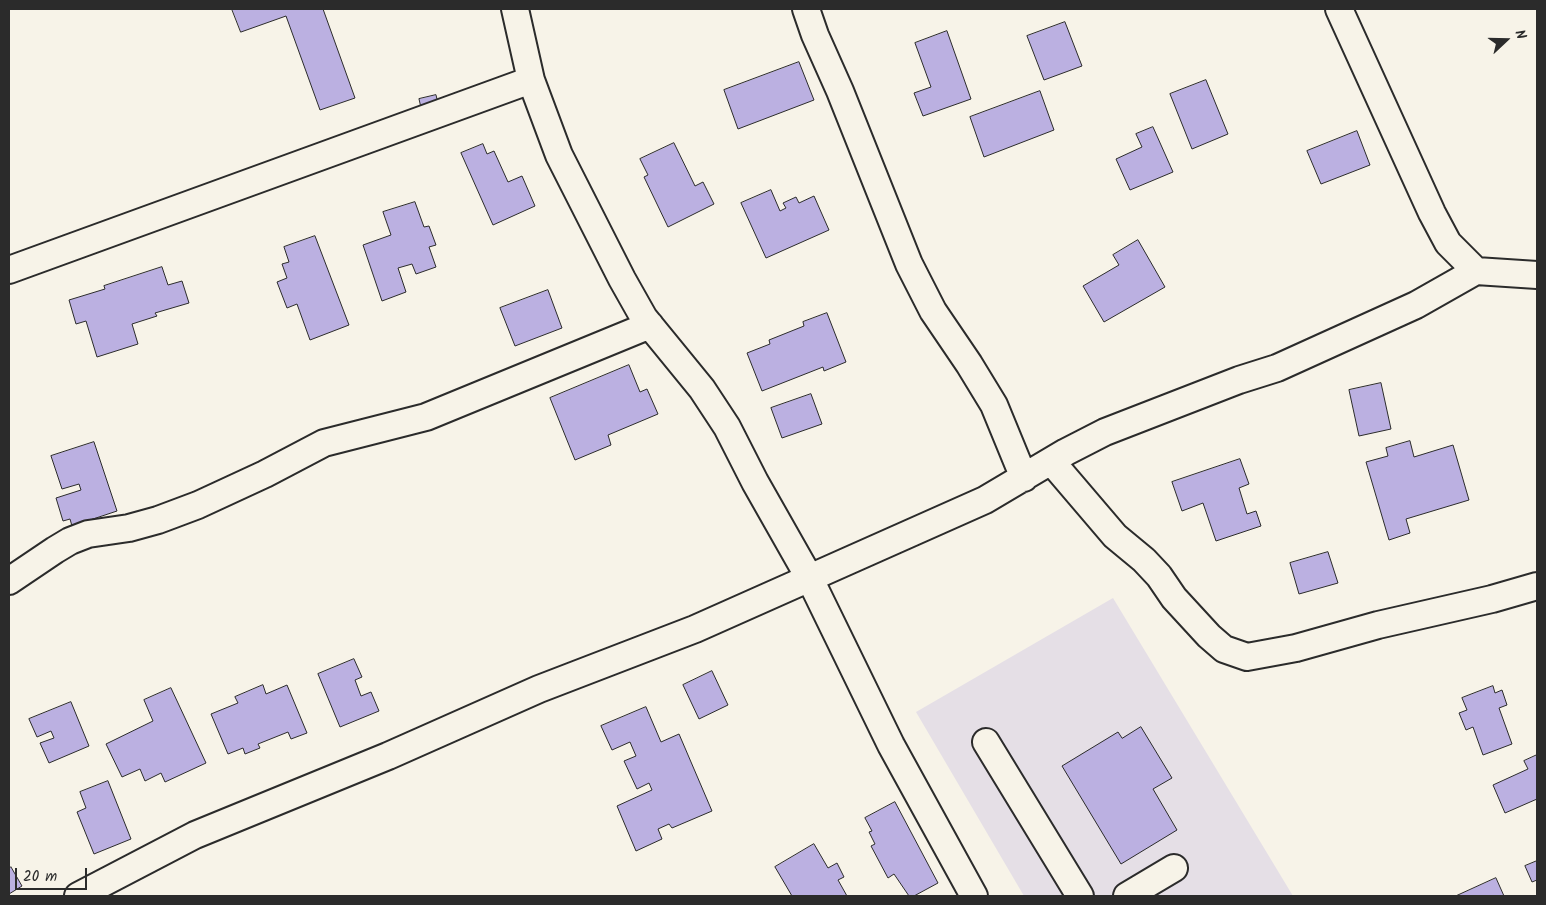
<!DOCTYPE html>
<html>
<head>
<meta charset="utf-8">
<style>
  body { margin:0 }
  #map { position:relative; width:1546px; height:905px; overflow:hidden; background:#f7f3e8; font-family:Kalam,sans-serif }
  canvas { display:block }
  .frame { position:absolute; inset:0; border:10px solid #2b2b2b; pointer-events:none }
  .north { position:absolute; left:1481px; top:15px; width:50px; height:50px; -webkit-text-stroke:4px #f7f3e8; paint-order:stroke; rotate:69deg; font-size:14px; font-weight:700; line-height:20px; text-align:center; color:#2b2b2b }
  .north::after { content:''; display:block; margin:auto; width:18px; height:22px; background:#2b2b2b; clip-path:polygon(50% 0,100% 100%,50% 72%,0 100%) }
  .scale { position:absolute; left:15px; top:868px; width:72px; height:22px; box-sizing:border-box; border:2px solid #2b2b2b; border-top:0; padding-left:6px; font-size:15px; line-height:18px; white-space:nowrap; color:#2b2b2b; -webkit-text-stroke:4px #f7f3e8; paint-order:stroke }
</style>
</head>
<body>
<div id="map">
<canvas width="1546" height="905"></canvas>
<div class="frame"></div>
<div class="north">N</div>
<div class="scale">20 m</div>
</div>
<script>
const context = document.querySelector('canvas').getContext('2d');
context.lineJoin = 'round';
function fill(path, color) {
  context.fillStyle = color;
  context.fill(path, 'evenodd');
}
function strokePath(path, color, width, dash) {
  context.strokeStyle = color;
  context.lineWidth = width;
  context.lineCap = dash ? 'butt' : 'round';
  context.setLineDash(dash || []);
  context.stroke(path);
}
const built = new Path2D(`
  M1113 598 1293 896H1024L916 712Z`);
const building = new Path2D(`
  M232 9H323L355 98 320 110 286 16 241 32Z
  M1065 22 1082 66 1044 80 1027 36Z
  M947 31 971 99 923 116 914 93 931 87 915 43Z
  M799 62 814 100 738 129 724 90Z
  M1206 80 1228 134 1192 149 1170 94Z
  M1040 91 1054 130 984 157 970 117Z
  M436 95 439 107 422 112 419 99Z
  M1153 127 1173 172 1130 190 1116 159 1142 147 1136 134Z
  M1357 131 1370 165 1321 184 1307 151Z
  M674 143 695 186 703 182 714 204 668 227 644 177 648 175 640 159Z
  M483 144 487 154 494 151 508 182 522 176 535 206 493 225 461 153Z
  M771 190 780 211 786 208 783 203 796 197 799 203 814 196 829 230 766 258 741 203Z
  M415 202 424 227 429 226 436 245 429 247 436 267 416 274 412 264 398 268 406 292 382 301 363 245 391 235 383 212Z
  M315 236 349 325 310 340 297 304 287 308 277 282 287 278 282 264 289 262 284 247Z
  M1138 240 1165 287 1104 322 1083 286 1119 265 1113 255Z
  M162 267 168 285 182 281 189 303 155 313 157 316 132 324 138 344 97 357 86 321 76 324 69 300 105 289 104 286Z
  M548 290 562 328 515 346 500 308Z
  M827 313 846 362 824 371 823 367 762 391 747 353 770 344 769 340 804 326 803 322Z
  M629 365 640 392 647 389 658 414 608 435 611 445 575 460 550 398Z
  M1381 383 1391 429 1359 436 1349 390Z
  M811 394 822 424 782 438 771 408Z
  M1410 441 1414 457 1453 445 1469 500 1406 519 1410 533 1389 540 1366 462 1388 456 1386 448Z
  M94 442 117 511 72 526 70 519 63 521 56 498 81 490 79 484 62 489 51 456Z
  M1240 459 1249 484 1239 488 1247 514 1256 511 1261 526 1216 541 1203 503 1182 511 1172 482Z
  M1328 552 1338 583 1299 594 1290 563Z
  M354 659 362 677 355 680 361 696 371 692 379 711 340 727 318 674Z
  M712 671 728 705 699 719 683 685Z
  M263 685 266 694 287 685 307 733 291 739 288 732 258 744 260 748 245 754 243 748 228 754 211 714 238 703 235 697Z
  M1493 686 1495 693 1502 690 1507 705 1499 708 1512 744 1483 755 1473 727 1466 730 1459 713 1467 710 1462 698Z
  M171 688 206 763 165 782 161 773 145 781 140 769 122 777 106 744 153 721 144 700Z
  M71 702 89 746 49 763 40 743 54 738 51 731 37 737 29 719Z
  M646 707 661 742 679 734 712 811 672 828 669 824 658 829 662 839 636 851 617 806 652 790 649 783 637 789 624 761 636 756 630 742 612 750 601 726Z
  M1141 727 1172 778 1153 789 1177 830 1121 864 1062 766 1118 732 1122 738Z
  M1537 755V799L1505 813 1493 785 1528 769 1524 761Z
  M108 781 131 839 94 854 77 812 86 808 80 792Z
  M895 802 938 883 914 896H909L894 874 888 878 871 846 875 844 869 832 872 831 865 818Z
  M814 844 828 868 837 863 844 877 838 880 847 896H792L775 867Z
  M1537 861V880L1532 882 1525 866Z
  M11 867 22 886 9 894V869Z
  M1496 878 1504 896H1456Z`);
const minor = new Path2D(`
  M515 9 531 80 559 155 622 279 644 318 702 389 727 427 755 482 810 579 891 745 974 896
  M806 9 815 35 840 91 909 264 933 311 969 364 994 405 1024 478
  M1339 9 1432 213 1448 243 1476 271
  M9 270 531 80
  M1051 461 1115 536 1144 560 1159 576 1174 598 1209 636 1224 649 1247 657 1296 648 1378 625 1492 599 1537 586
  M9 581 55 550 70 541 88 534 129 528 158 520 198 505 265 474 324 443 426 417 650 325
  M986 742 1080 896
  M78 896 195 835 388 756 539 689 695 629 985 500 1066 452 1105 432 1239 380 1277 368 1416 305 1476 271 1537 275
  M1127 896 1174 868`);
fill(built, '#e5dfe6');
fill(building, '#bbb0e1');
strokePath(building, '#2b2b2b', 1);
strokePath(minor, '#2b2b2b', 30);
strokePath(minor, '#f7f3e8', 26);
</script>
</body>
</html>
